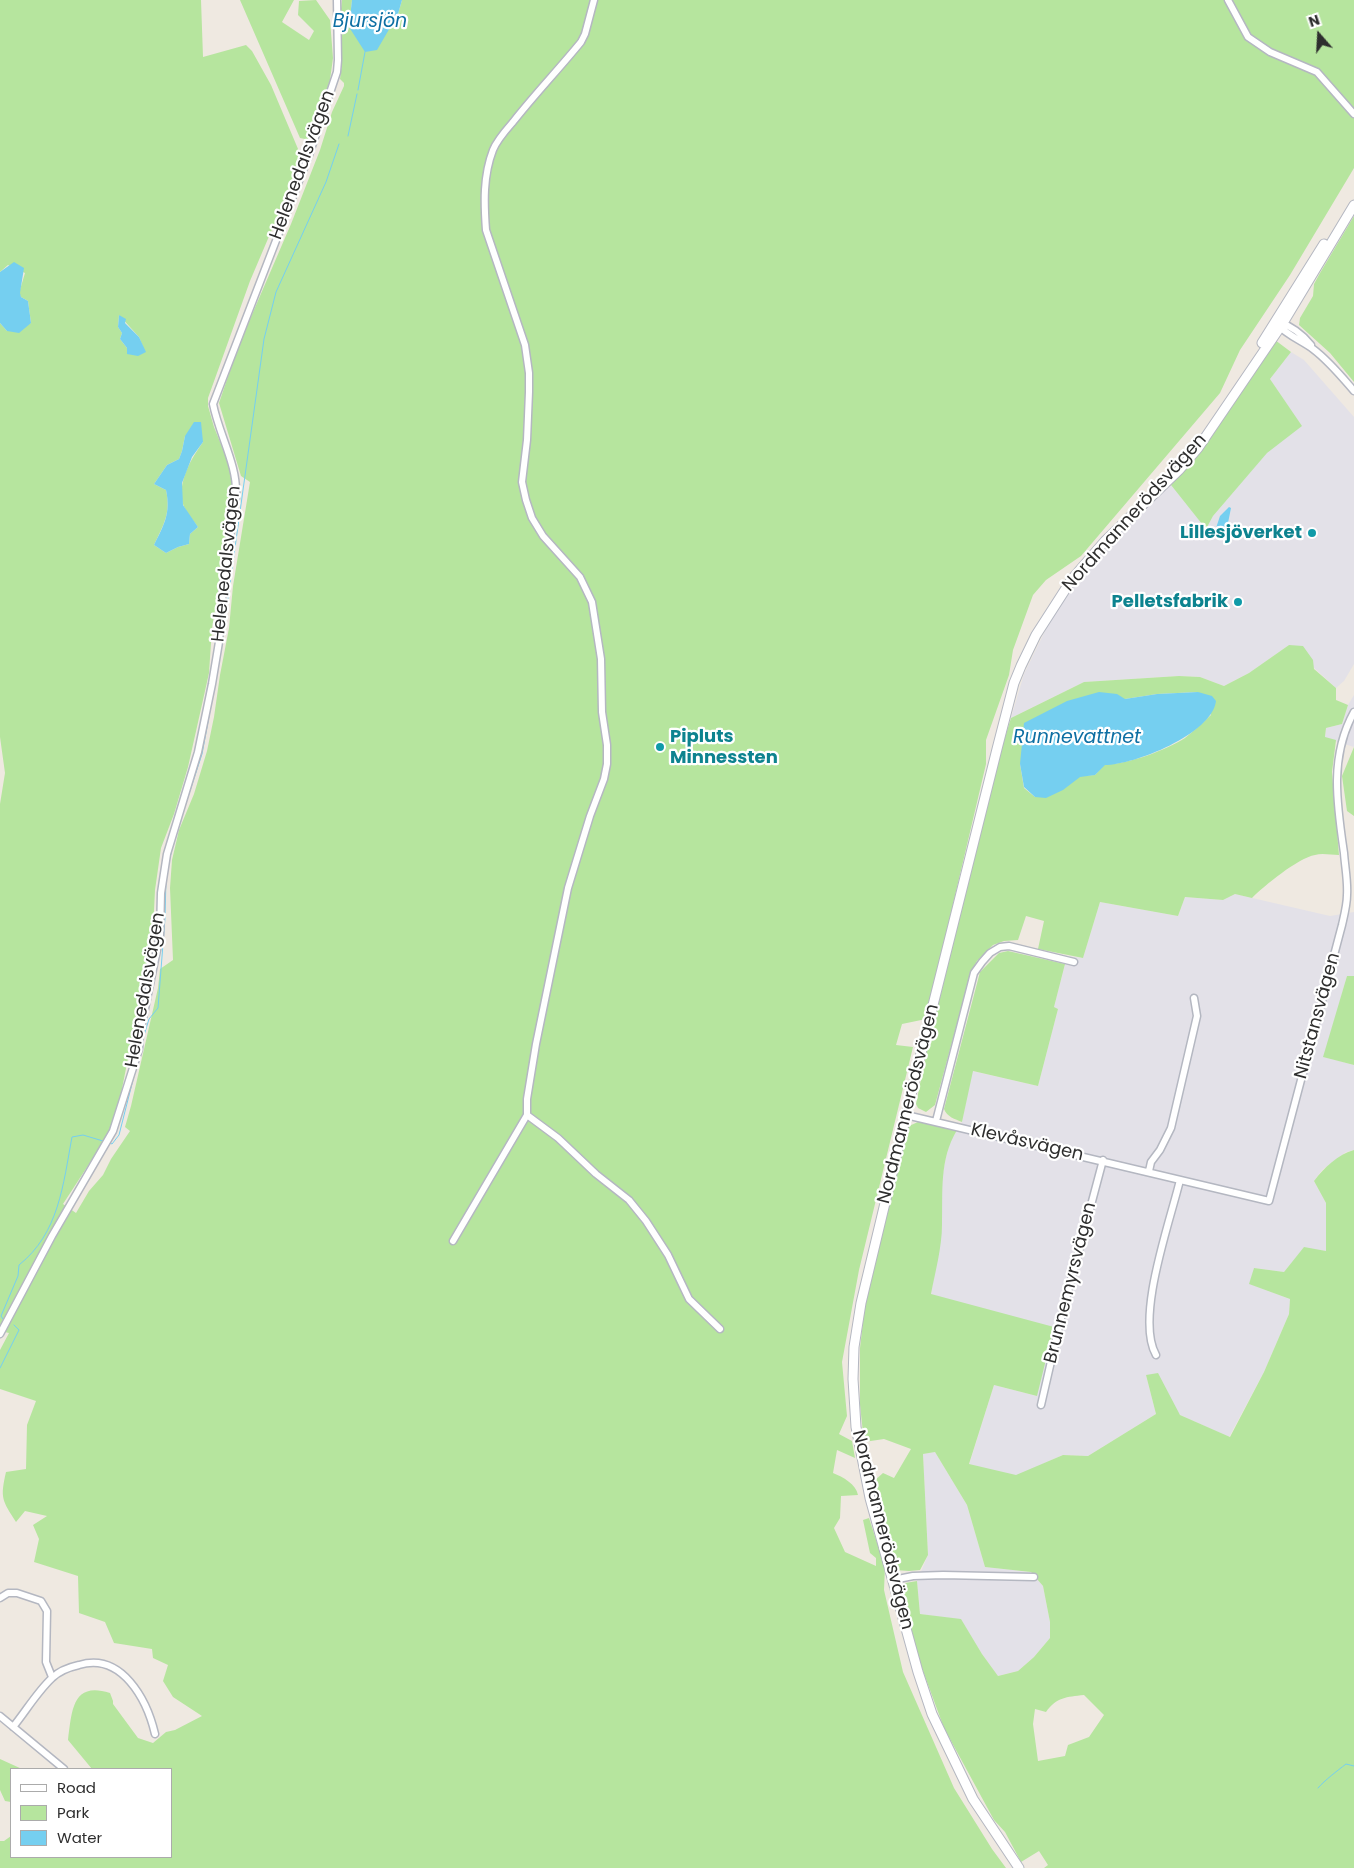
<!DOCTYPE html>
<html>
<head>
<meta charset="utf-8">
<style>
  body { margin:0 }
  #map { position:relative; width:1354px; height:1868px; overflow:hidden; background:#efe9e1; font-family:Poppins,sans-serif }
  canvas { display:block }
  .legend { position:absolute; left:10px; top:1768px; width:162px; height:90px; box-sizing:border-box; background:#fff; border:1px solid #ababab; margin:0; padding:6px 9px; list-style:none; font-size:15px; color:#2e2e2e }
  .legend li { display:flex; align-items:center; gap:10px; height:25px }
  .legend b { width:25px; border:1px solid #ababab }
  .north { position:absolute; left:1294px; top:10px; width:50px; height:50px; -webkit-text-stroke:4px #fff; paint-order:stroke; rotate:341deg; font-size:14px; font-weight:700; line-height:20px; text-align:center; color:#2e2e2e }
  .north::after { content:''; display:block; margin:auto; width:18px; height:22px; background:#2e2e2e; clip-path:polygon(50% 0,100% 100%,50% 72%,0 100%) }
</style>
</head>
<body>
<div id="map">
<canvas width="1354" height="1868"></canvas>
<ul class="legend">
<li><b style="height:6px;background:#fff"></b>Road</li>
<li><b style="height:14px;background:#b6e59e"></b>Park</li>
<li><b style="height:14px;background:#75cff0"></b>Water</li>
</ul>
<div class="north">N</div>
</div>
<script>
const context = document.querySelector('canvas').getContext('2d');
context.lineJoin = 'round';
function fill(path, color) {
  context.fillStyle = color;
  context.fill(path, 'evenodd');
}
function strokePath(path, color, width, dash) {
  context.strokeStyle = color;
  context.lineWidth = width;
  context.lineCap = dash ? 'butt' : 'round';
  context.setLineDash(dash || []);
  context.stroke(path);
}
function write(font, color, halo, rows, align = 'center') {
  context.font = font + ' Poppins,sans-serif';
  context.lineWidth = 4.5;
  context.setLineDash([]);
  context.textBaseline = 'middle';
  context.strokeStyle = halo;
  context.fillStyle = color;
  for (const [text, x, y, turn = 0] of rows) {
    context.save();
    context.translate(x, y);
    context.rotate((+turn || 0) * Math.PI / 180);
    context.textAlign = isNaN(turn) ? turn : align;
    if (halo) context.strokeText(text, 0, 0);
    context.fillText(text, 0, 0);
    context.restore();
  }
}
const industrial = new Path2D(`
  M1291 352 1304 360 1354 417V664L1344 681 1336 688 1289 645 1249 673 1224 686 1200 677 1179 676 1084 682 1011 718 1024 674 1050 621 1060 602 1088 566 1110 541 1171 485 1206 528 1213 516 1267 452 1301 426 1270 379Z
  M1354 695V747L1325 738 1326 728 1342 724 1348 705Z
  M1235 894 1330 916 1354 912V976H1347L1324 1057 1354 1065V1150L1346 1152 1322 1170 1314 1181 1326 1203V1251L1304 1248 1284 1272 1254 1268 1250 1284 1290 1299 1289 1314 1264 1372 1229 1437 1180 1415 1146 1375 1156 1414 1088 1456 1063 1455 1016 1476 969 1465 994 1385 1037 1396 931 1295 942 1225V1177L949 1143 962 1122 972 1071 1038 1086 1058 1009 1054 1007 1067 956 1083 958 1100 902 1178 916 1185 897 1223 900Z
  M935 1452 967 1505 985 1567 1031 1572 1043 1586 1050 1622V1638L1034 1657 1018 1671 998 1676 982 1654 961 1620 920 1614 917 1581 928 1555 923 1454Z`);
const green = new Path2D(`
  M0 0H201L203 57 246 45 252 51 271 85 301 156 296 173 250 281 208 398V406L214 427 229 464 233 480 232 507 212 628 209 673 188 767 174 814 161 848 155 890 153 931 119 1104 106 1138 63 1204 76 1213 89 1191 103 1175 111 1159 130 1131 125 1127 131 1106 158 988 160 969 173 960 170 888 172 860 179 830 194 794 207 751 214 717 220 675 229 628 233 586 250 482 241 476 219 403 238 347 291 224 320 150 332 112 344 86V83L340 79 342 61 339 25 342 0H352L349 27 398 14 402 0H1354V168L1290 275 1240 350 1220 393 1081 556 1046 580 1033 595 1013 650 1009 675 986 740V764L926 1019 902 1024 896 1045 913 1047 859 1270 842 1362 847 1416 839 1434 852 1441 855 1458 837 1450 833 1473C843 1477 856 1484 858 1495L841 1496 840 1518 834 1528 845 1552 876 1566V1558L870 1553 863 1520 869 1518 885 1567 884 1590 903 1672 954 1788 992 1849 1006 1868H0V1841H4L11 1836V1857H171V1769H92L68 1740C72 1711 72 1681 110 1693L113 1701V1704L138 1738 153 1743 166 1732 175 1730 202 1716 173 1697 163 1681 168 1665 153 1658 152 1649 114 1643 105 1622 79 1613 78 1576 34 1562 39 1539 33 1525 47 1516 25 1511 16 1522C2 1500 0 1498 6 1472L26 1469 27 1425 36 1401 0 1389V1350L9 1333 0 1331V804L5 773 0 737V323L7 331 31 323 28 301 21 297 19 293 25 273 8 265 0 272ZM119 315 139 337 143 347 127 348 120 339 122 333 118 327ZM185 436 203 442C191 459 177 482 183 504 185 511 193 520 198 527L190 534 189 544 178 547 166 553 154 545C164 524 171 513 166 490L154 484 167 465 179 459 182 451Z
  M240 0H294L282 22 309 40 314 31 298 15 299 1 316 0 330 20 333 58 330 80 310 140 300 138Z
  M1354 216V382L1330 353 1299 325 1300 318 1313 296 1314 284 1320 273Z
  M1275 340 1291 352 1270 379 1302 426 1267 453 1213 516 1206 529 1171 485C1210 440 1243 391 1275 340Z
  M1289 645 1303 646 1313 660 1314 669 1336 688V700L1348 705 1342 724 1326 728 1325 737 1336 740 1332 772 1339 855C1331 855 1322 853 1315 855 1298 858 1264 886 1252 898L1235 894 1223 900 1185 897 1178 916 1100 902 1083 958 1038 949 1044 921 1026 916 1018 940 1004 941 993 945 977 961 971 972 935 1105 926 1112 918 1108 916 1104 926 1054 1001 750 1011 718 1084 682 1179 676 1200 677 1224 686 1249 673ZM1198 692 1211 715C1202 723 1194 731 1185 738 1166 750 1127 765 1105 764L1095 775 1080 776 1035 797 1024 788 1020 764 1125 699 1157 694Z
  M1354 747V816L1347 811 1342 776Z
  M1008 951 1065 964 1054 1007 1058 1009 1038 1086 973 1071 962 1122C955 1119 947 1117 944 1109L980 972 999 953Z
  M1347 976H1354V1065L1323 1057Z
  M918 1122 957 1130C939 1160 943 1192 942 1225 942 1247 935 1273 931 1294L1054 1327 1037 1396 994 1385 969 1464 1016 1475 1063 1455 1088 1456 1156 1414 1146 1375 1158 1373 1180 1415 1230 1437 1264 1372 1289 1314 1290 1299 1249 1284 1254 1268 1284 1272 1304 1247 1326 1251V1203L1314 1181C1324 1168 1338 1154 1354 1150V1868H1044L1048 1865 1039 1851 1021 1862 1005 1832 994 1820 944 1728 920 1663 901 1589 905 1583 917 1581 920 1614 961 1619 982 1654 998 1676 1018 1671 1034 1657 1050 1638V1622L1043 1586 1031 1572 985 1567 967 1505 935 1452 923 1454 928 1555 920 1570 909 1571 895 1570 874 1481 883 1473 894 1478 911 1449 884 1439 864 1442 860 1405V1348L865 1304 909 1126ZM1084 1695 1104 1715 1089 1737 1068 1745 1065 1756 1038 1761 1033 1724 1035 1709 1046 1712C1057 1697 1066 1697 1084 1695Z
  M0 1759 22 1769H11V1802L5 1801 0 1790Z`);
const water = new Path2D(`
  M352 0H402L398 14 377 50 365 52 349 27Z
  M14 262 24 268 20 293 21 297 28 301 31 323 19 333 7 331 0 323V272Z
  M119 315 126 319 125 323 139 337 146 352 138 356 127 354V348L120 339 122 333 118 327Z
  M194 422H201L203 442 192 457 182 483 183 505 198 527 190 534 189 544 178 547 166 553 154 545C164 525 171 513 166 490L154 484 167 465 179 459 182 451 185 436Z
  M1229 507 1231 508 1228 523 1229 543 1226 545 1216 528 1220 516Z
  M1099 692 1117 694 1125 699 1157 694 1198 692 1212 696 1216 701C1212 734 1134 765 1105 765L1095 775 1080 777 1063 790 1046 798 1035 797 1024 787 1020 764 1024 723 1067 701Z`);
const stream = new Path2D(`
  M358 90 365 52
  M348 136 357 94
  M223 634 264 339 276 292 326 182 339 144
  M184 809 202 754 219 662
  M169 862 172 849
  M142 1042 149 1019 158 1008 165 918 166 878
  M110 1143 112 1144 119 1135 136 1068
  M3 1319 1 1316 18 1276 19 1265C59 1233 63 1185 72 1137L83 1135 103 1141
  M0 1368 19 1330 14 1325
  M1318 1788C1325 1780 1337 1771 1346 1764L1354 1766`);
const minor = new Path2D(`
  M1228 0 1248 37 1270 52 1317 72 1354 114
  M1279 322C1291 326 1303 335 1311 345
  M1278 325C1287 335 1302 341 1313 349 1329 361 1341 376 1354 391
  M527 1115 558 1138 596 1174 629 1200 646 1221 668 1255 689 1299 720 1329
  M906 1115 1269 1201 1342 925C1344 916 1347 905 1347 895 1348 882 1345 867 1344 853 1337 805 1329 757 1354 712
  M936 1121 974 973 982 962 990 953 1000 947 1009 946 1074 962
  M1149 1171 1151 1162 1160 1150 1171 1128 1197 1016 1194 998
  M453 1241 527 1115V1099L536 1044 568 888 590 816 604 779 607 764V745L602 712 601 659 592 602 580 577 543 536 532 518 526 500 522 482 527 440 529 392V373L525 345 486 230C484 203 483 176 493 150 497 140 506 130 513 122 535 94 559 69 581 42L585 34 594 0
  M0 1334 52 1236 113 1131 139 1049 140 1033 160 935 161 893 167 854 198 752 212 684 219 642 224 575 236 497C238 465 219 435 213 404L309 155 337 72 338 60 337 0
  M1156 1355C1135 1318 1170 1222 1180 1180
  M1041 1405 1061 1318 1103 1160
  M893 1580 913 1576 943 1575 1034 1577
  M0 1598 8 1593H17L41 1601 47 1611 46 1662 52 1677
  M0 1716 64 1769
  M13 1727C26 1711 37 1692 52 1678 59 1671 70 1667 79 1665 122 1652 147 1700 155 1734`);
const secondary = new Path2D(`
  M1262 343 1324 244
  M1019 1868 973 1799 932 1714 918 1672 870 1498 856 1427 853 1379 854 1347 861 1303 921 1053 997 749 1014 683 1021 666 1036 635 1072 579 1105 541 1179 470 1198 448 1283 323 1354 205`);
const markers = [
  [1312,533,5,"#0f9aa8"],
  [1238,602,5,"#0f9aa8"],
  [660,747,5,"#0f9aa8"]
];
const streetNames = [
  ["Helenedalsvägen",303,165,-70],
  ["Nordmannerödsvägen",1135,513,-48],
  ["Helenedalsvägen",227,564,-84],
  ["Helenedalsvägen",146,990,-80],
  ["Nitstansvägen",1318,1016,-75],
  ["Nordmannerödsvägen",909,1104,-76],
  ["Klevåsvägen",1027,1143,13],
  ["Brunnemyrsvägen",1071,1283,-76],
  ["Nordmannerödsvägen",882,1530,76]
];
const cultureNames = [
  ["Lillesjöverket",1302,533],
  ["Pelletsfabrik",1228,602],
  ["Pipluts",670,737,"left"],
  ["Minnessten",670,758,"left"]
];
const waterNames = [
  ["Bjursjön",370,22],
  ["Runnevattnet",1077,738]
];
fill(industrial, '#e3e1e8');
fill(green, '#b6e59e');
fill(water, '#75cff0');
strokePath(stream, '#75cff0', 1);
strokePath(minor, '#b4b7c1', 9);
strokePath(secondary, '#b4b7c1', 11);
strokePath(minor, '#fff', 6);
strokePath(secondary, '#fff', 9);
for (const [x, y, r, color] of markers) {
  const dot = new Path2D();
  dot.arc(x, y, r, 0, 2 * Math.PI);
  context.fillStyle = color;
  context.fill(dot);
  strokePath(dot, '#fff', 2);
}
write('18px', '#2e2e2e', '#fff', streetNames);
write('bold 18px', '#0d838f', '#fff', cultureNames, 'right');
write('italic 19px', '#0d6fa3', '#fff', waterNames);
</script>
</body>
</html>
